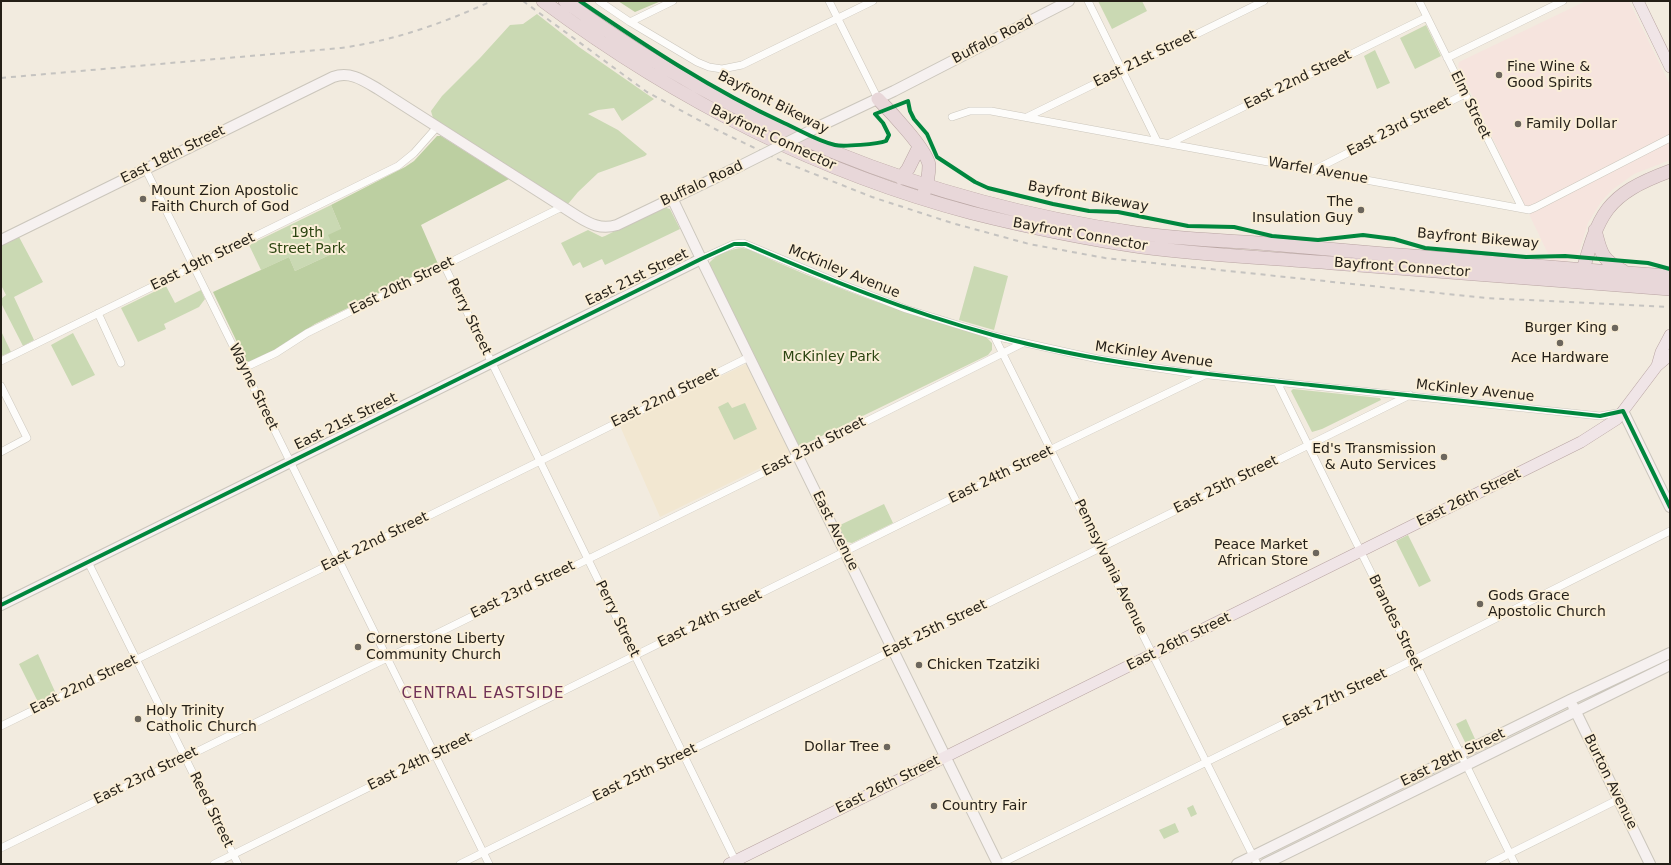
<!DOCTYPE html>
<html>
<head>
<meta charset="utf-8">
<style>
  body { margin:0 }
  #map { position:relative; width:1671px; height:865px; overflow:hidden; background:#f2ebdf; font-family:"DejaVu Sans",sans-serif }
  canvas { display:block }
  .frame { position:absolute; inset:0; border:2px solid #241f17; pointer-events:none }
</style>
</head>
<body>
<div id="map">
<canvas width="1671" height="865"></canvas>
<div class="frame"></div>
</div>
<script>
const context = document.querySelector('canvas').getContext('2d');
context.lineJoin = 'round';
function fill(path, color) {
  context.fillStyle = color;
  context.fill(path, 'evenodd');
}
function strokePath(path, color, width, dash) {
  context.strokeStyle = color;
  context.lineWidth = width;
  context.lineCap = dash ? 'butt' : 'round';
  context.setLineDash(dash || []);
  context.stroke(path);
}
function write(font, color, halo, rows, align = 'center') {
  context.font = font + ' "DejaVu Sans",sans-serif';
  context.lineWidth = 4;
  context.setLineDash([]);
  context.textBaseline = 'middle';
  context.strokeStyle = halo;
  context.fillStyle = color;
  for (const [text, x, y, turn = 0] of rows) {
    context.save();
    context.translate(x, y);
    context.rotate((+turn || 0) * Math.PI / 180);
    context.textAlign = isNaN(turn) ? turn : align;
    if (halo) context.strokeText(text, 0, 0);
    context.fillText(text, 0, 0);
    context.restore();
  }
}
const commercial = new Path2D(`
  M1586 1H1629L1670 85V160L1634 174 1612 190 1601 202 1588 223 1579 252 1575 257 1563 263 1552 262 1458 66 1459 62Z`);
const built = new Path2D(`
  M746 364 791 453 660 517 620 426Z`);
const green = new Path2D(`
  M1098 1H1142L1147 11 1112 29Z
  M537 14 579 47 654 99 622 121 614 108 598 110 588 114 618 130 647 154 645 156 598 173 578 192 568 204 445 126 433 118 431 111 442 96 480 58 510 25 523 24Z
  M1426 25 1441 56 1415 69 1400 38Z
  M1375 50 1390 83 1377 89 1364 56Z
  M331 205 341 229 336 252 295 271 289 257 261 270 249 245Z
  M663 207 670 209 680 229 605 265 602 259 583 268 580 262 573 266 561 243 588 230 602 237 605 236Z
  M19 237 43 282 14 297 34 340 23 346 1 303V299L6 295 1 285V246Z
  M742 248 748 249C825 285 905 314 986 337L992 343V350L988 355 799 447 710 267V262C717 254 731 249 742 248Z
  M974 266 1008 276 994 330 959 320Z
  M166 286 175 303 201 290 205 299 199 307 164 324 166 329 138 342 121 308Z
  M1 331 11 352 1 356Z
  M73 333 95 375 72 386 51 345Z
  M1293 389 1380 398 1381 400 1322 429 1312 432 1291 391Z
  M728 402 732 408 745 403 757 429 734 440 718 407Z
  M884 504 893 523 852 543 847 542 838 526Z
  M1408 535 1431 581 1419 587 1396 541Z
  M38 654 57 696 39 704 19 664Z
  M1466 719 1475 739 1466 744 1456 724Z
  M1193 805 1197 814 1191 817 1187 808Z
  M1175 823 1179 832 1164 839 1159 830Z`);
const forest = new Path2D(`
  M618 1H661L635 12Z
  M437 136H441L509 179 421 225 438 264 315 324 270 353 250 362 246 361 213 292 289 257 295 271 336 252 328 235 341 229 331 205 405 167 414 161Z`);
const street = new Path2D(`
  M599 1 630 22 697 62 709 67 722 69 742 65 873 1
  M829 1 878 99
  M1088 1 1157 141
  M1419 1 1522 208
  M630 22 673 1
  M1447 58 1563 1
  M952 117 970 111H991L1529 210 1536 207 1670 138
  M1027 117 1264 1
  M1170 143 1427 17
  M145 168 489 864
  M1312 171 1465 94
  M701 259 734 244 743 243 836 282 906 309 994 336 1098 359 1190 373 1600 416 1622 412
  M444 265 737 864
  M98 313 121 363
  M994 336 1257 864
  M1 361 398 166 414 153 437 127
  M244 368 276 353 307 333 562 207
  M1277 382 1515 864
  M1 386 27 438 1 452
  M88 562 238 864
  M1 726 532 465 749 357
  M1 848 743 483 1023 343
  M214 864 1060 445 1207 374
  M460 864 1410 395
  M1000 864 1413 660 1670 531
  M1489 864 1619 799`);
const secondary = new Path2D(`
  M820 126 894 91 1069 1
  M672 198 705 267 998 864
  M1 240 333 77C350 71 363 80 378 89L577 216C590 224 601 230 617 225L742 165
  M1623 411 1670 507
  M1 605 701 259
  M1573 706 1650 864
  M1237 864 1570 700 1670 653
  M1265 864 1670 665`);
const primary = new Path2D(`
  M1638 1 1670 67
  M1657 366 1661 352 1670 335
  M729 864 1581 442 1617 419 1657 366 1670 355`);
const highway = new Path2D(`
  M543 1C672 97 816 172 972 213 1028 227 1085 239 1142 247 1205 255 1268 258 1332 263 1444 272 1557 280 1670 289
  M565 1C737 127 924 202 1136 233 1176 239 1217 240 1258 243 1300 247 1343 250 1385 254 1480 261 1575 270 1670 276
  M878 99C890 111 927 150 929 165 929 175 927 184 924 193
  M901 178 908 169 919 147
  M1595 230C1601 253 1601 259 1623 271
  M1581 277C1599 213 1605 195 1670 171`);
const rail = new Path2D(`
  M523 1 647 92 717 130 784 162 872 197 952 223 1029 244 1105 258 1486 298 1670 307
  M1 78 341 48C396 40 441 24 492 1`);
const secondaryBridge = new Path2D(`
  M742 165 820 126`);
const cycleway = new Path2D(`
  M580 1C646 46 712 90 784 123 800 130 817 141 835 145 843 147 878 144 886 141L889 135 883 123 875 114 908 101 910 111 914 119 927 134 937 157 975 182 988 188 1053 204 1089 211 1118 212 1188 226 1234 227 1272 236 1318 240 1363 235 1394 239 1425 248 1526 257 1565 256 1648 263 1670 269
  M1 605 701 259 734 244H746C827 279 908 312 993 335 1097 364 1204 374 1311 385 1407 395 1504 405 1600 416L1623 411 1670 507`);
const markers = [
  [1499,75,4,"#6c665d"],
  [1518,124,4,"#6c665d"],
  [143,199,4,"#6c665d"],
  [1361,210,4,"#6c665d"],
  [1615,328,4,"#6c665d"],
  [1560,343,4,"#6c665d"],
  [1444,457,4,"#6c665d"],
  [1316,553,4,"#6c665d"],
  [1480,604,4,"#6c665d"],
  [358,647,4,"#6c665d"],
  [919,665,4,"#6c665d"],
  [138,719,4,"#6c665d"],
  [887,747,4,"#6c665d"],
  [934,806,4,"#6c665d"]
];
const streetNames = [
  ["Buffalo Road",993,40,-27],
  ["East 21st Street",1145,59,-26],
  ["East 22nd Street",1298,80,-26],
  ["Bayfront Bikeway",773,103,27],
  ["Elm Street",1470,105,64],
  ["East 23rd Street",1399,127,-27],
  ["Bayfront Connector",773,138,25],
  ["East 18th Street",173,155,-26],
  ["Warfel Avenue",1318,171,10],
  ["Buffalo Road",702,184,-25],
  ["Bayfront Bikeway",1088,197,10],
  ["Bayfront Connector",1080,235,10],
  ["Bayfront Bikeway",1478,239,5],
  ["East 19th Street",203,262,-26],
  ["Bayfront Connector",1402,268,4],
  ["McKinley Avenue",844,272,22],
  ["East 21st Street",637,278,-26],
  ["East 20th Street",402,286,-26],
  ["Perry Street",469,317,64],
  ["McKinley Avenue",1154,355,8],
  ["Wayne Street",253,387,64],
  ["McKinley Avenue",1475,391,6],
  ["East 22nd Street",665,398,-26],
  ["East 21st Street",346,422,-26],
  ["East 23rd Street",814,447,-27],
  ["East 24th Street",1001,475,-26],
  ["East 25th Street",1226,485,-26],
  ["East 26th Street",1469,498,-26],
  ["East Avenue",835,531,64],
  ["East 22nd Street",375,542,-26],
  ["Pennsylvania Avenue",1110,567,64],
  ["East 23rd Street",523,590,-26],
  ["Perry Street",617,619,64],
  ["East 24th Street",710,619,-26],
  ["Brandes Street",1395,623,64],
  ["East 25th Street",935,629,-26],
  ["East 26th Street",1179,642,-26],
  ["East 22nd Street",84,685,-26],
  ["East 27th Street",1335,698,-26],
  ["East 28th Street",1453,758,-26],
  ["East 24th Street",420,762,-26],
  ["East 25th Street",645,773,-26],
  ["East 23rd Street",146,776,-26],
  ["Burton Avenue",1610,782,64],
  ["East 26th Street",888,785,-26],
  ["Reed Street",211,810,64]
];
const poiNames = [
  ["Fine Wine &",1507,67],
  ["Good Spirits",1507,83],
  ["Family Dollar",1526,124],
  ["Mount Zion Apostolic",151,191],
  ["Faith Church of God",151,207],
  ["The",1353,202,"right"],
  ["Insulation Guy",1353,218,"right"],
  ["Burger King",1607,328,"right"],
  ["Ace Hardware",1560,358,"center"],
  ["Ed's Transmission",1436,449,"right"],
  ["& Auto Services",1436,465,"right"],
  ["Peace Market",1308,545,"right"],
  ["African Store",1308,561,"right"],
  ["Gods Grace",1488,596],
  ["Apostolic Church",1488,612],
  ["Cornerstone Liberty",366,639],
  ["Community Church",366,655],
  ["Chicken Tzatziki",927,665],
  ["Holy Trinity",146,711],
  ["Catholic Church",146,727],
  ["Dollar Tree",879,747,"right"],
  ["Country Fair",942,806]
];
const parkNames = [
  ["19th",307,233],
  ["Street Park",307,249],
  ["McKinley Park",831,357]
];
const neighbourhoodNames = [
  ["CENTRAL EASTSIDE",483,694]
];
fill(commercial, '#f6e4de');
fill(built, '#f2e7d1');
fill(green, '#cad9b3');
fill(forest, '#bccfa1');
strokePath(street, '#cbc6bc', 8);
strokePath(secondary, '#cbc6bc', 12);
strokePath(primary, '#b8a4a2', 12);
strokePath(highway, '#b8a4a2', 14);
strokePath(street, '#fdfcfa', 7);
strokePath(secondary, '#f6f1f0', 10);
strokePath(primary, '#f0e5e7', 11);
strokePath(highway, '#e8d7d9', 13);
strokePath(rail, '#c5c3c0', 2, [5, 5]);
strokePath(secondaryBridge, '#cbc6bc', 12, []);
strokePath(secondaryBridge, '#f6f1f0', 10);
strokePath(cycleway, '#00873e', 4);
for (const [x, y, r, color] of markers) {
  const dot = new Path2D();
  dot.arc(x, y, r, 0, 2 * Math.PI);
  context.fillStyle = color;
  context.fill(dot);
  strokePath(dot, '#faeed7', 1.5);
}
write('14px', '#241f17', '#faeed7', streetNames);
write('14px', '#241f17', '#faeed7', poiNames, 'left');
write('14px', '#2c4511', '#faeed7', parkNames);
context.letterSpacing = '1px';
write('15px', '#6f3157', '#faeed7', neighbourhoodNames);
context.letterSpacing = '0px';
</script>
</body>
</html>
